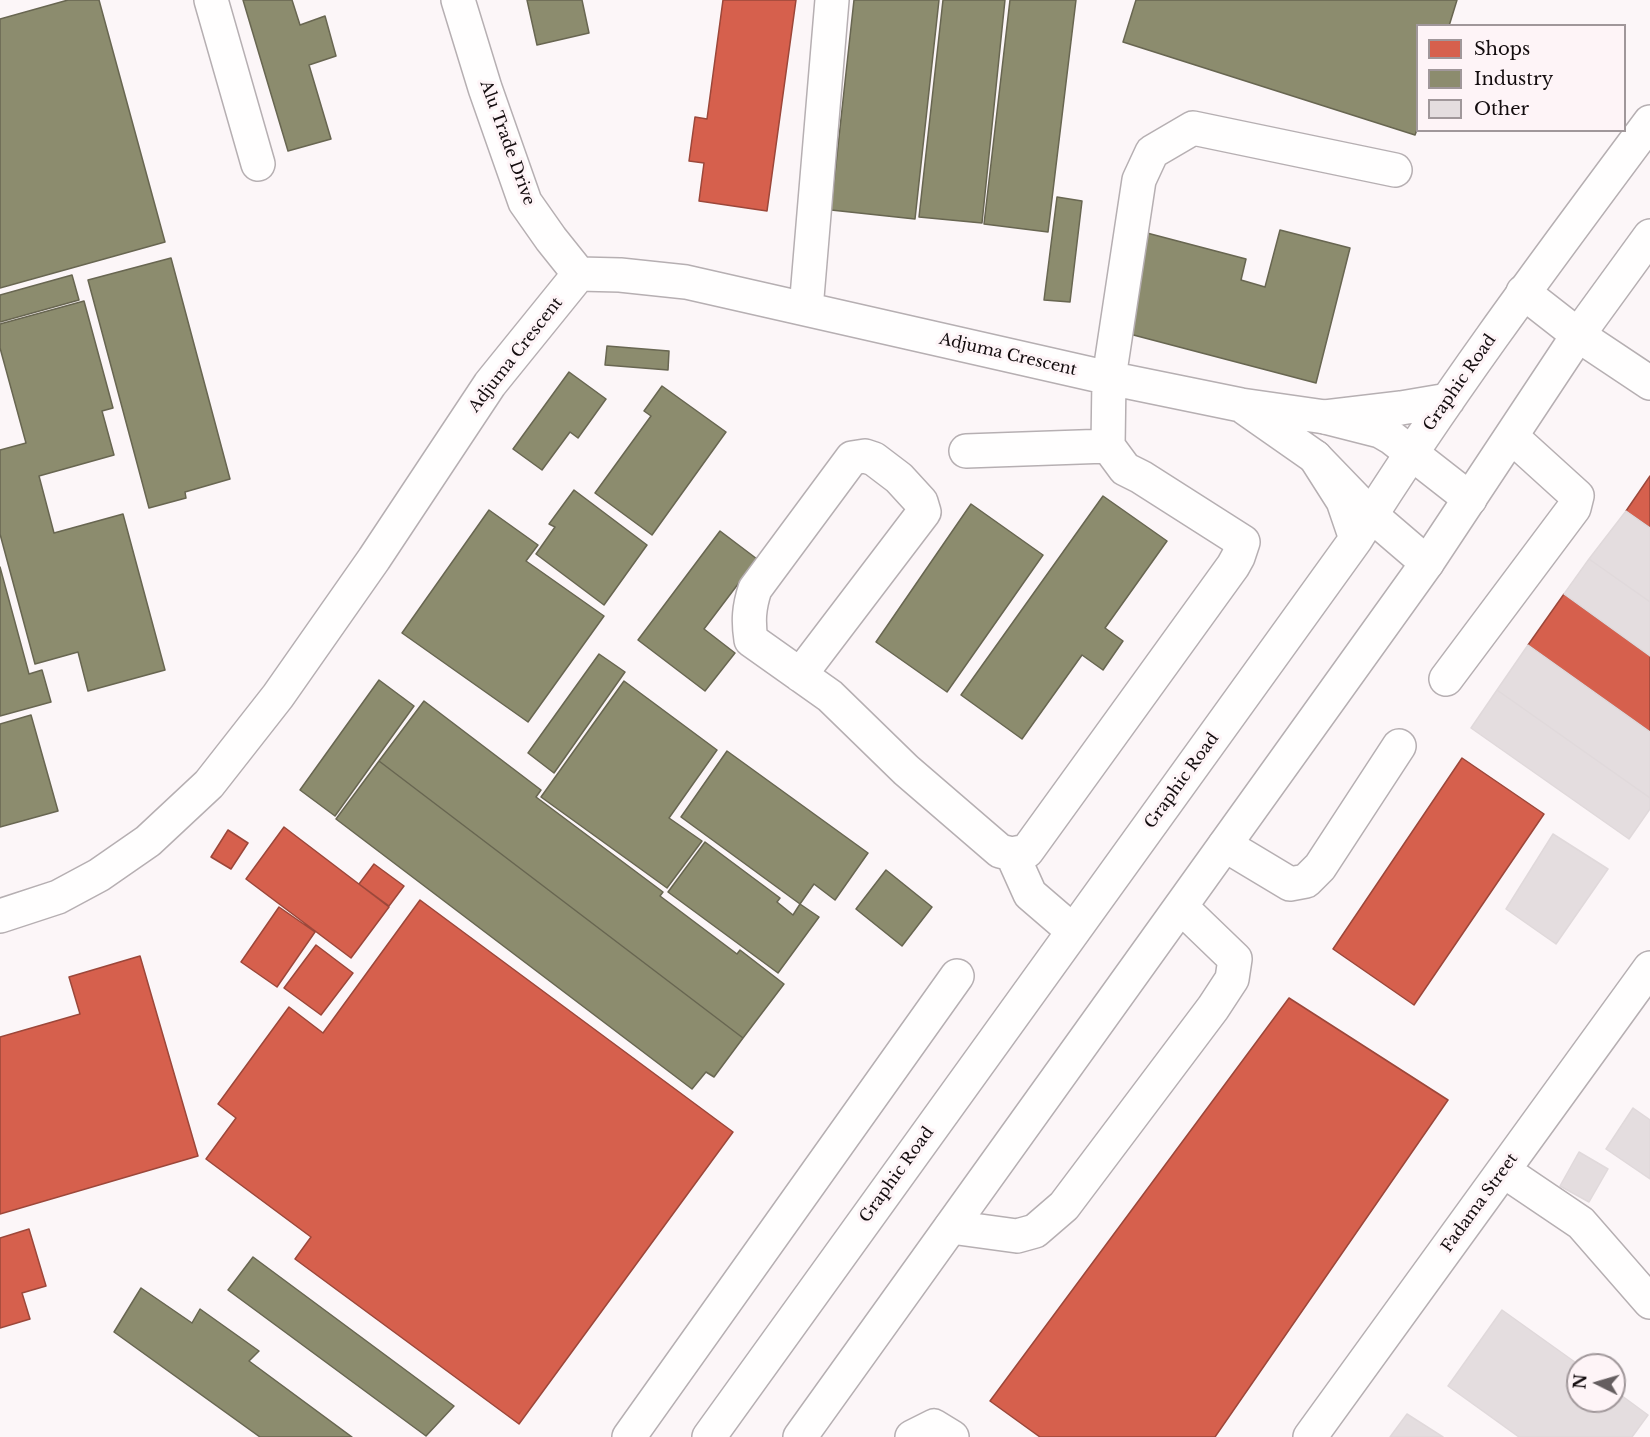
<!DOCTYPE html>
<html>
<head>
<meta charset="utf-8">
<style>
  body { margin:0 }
  #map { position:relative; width:1650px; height:1437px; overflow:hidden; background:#fcf6f8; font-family:"Libre Baskerville",serif }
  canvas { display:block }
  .legend { position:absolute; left:1416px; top:24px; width:210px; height:108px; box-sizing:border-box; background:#fef4f7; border:2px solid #a0979a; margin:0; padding:8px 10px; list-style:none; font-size:18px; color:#130c0e }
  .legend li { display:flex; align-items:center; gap:12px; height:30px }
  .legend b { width:30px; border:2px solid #a0979a }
  .north { position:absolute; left:1566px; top:1353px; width:60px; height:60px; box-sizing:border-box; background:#fef4f7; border:2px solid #a0979a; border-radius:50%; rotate:275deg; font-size:16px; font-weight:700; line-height:24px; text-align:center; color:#130c0e }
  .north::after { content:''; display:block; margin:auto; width:21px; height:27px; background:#655e60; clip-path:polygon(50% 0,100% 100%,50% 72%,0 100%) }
</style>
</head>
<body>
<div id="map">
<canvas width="1650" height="1437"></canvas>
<ul class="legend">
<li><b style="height:16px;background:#d6604d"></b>Shops</li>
<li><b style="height:16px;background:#8c8c6e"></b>Industry</li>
<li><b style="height:16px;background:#e4dddf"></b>Other</li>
</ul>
<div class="north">N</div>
</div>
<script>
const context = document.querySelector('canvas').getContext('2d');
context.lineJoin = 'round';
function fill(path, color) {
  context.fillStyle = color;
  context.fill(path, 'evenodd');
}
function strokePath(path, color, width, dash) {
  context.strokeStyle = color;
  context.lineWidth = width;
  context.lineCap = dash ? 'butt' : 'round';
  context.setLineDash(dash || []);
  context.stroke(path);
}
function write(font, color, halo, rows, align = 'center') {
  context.font = font + ' "Libre Baskerville",serif';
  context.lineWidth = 6;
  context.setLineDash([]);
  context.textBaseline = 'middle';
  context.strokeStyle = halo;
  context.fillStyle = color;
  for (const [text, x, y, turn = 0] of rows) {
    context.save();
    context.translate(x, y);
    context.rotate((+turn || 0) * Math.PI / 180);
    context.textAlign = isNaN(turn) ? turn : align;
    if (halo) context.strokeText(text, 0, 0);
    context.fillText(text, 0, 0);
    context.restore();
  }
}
const shops = new Path2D(`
  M723 0H796L767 211 699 201 704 163 689 161 695 117 707 119Z
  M1650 476V528L1626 511Z
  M1564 594 1650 656V732L1528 645Z
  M1462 758 1544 814 1414 1005 1333 949Z
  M284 827 389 907 351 958 246 879Z
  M228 830 248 843 231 869 211 857Z
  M374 864 404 886 389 906 359 884Z
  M420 900 733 1132 519 1424 295 1259 311 1237 206 1159 236 1118 218 1104 289 1007 323 1033Z
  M279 907 315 932 277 987 241 962Z
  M316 945 353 973 321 1015 284 988Z
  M140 956 198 1156 0 1214V1037L80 1014 69 977Z
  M1289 998 1448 1100 1215 1437H1040L990 1401Z
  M29 1229 46 1286 22 1293 30 1319 0 1328V1238Z`);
const industry = new Path2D(`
  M68 0H99L165 242 0 288V19Z
  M243 0H292L300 25 325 16 336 56 309 65 331 139 288 151Z
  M527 0H582L589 33 537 45Z
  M854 0H939L915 219 831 210Z
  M943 0H1005L982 223 919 217Z
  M1010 0H1076L1048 232 984 224Z
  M1136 0H1457L1449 26H1418V127L1415 135 1123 42Z
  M1057 197 1082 201 1070 302 1044 300Z
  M1280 230 1350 248 1316 383 1122 332 1147 233 1246 259 1241 280 1265 287Z
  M171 258 230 479 185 492 186 498 149 508 88 280Z
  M72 275 79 300 0 322V295Z
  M84 301 113 408 102 411 114 455 39 476 54 533 123 514 165 670 88 691 78 652 35 664 0 534V450L26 443 0 348V324Z
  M607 346 669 351 668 370 605 365Z
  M569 372 606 399 578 438 570 432 542 470 513 449Z
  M662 386 726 432 652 535 595 493 651 416 644 411Z
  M574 490 647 545 604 605 536 554 555 527 549 524Z
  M1103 496 1167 541 1105 628 1123 641 1103 670 1082 655 1022 739 961 695Z
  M971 504 1043 555 947 692 876 642Z
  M489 510 538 545 526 561 604 616 528 722 402 633Z
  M720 531 757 559 704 629 735 653 705 691 638 640Z
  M0 567 29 674 42 670 51 702 0 716Z
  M599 654 625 672 554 773 528 753Z
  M379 680 414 706 335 816 300 790Z
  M624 681 717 750 669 818 702 841 667 888 541 797Z
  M424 701 541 790 536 797 663 892 660 896 737 954 740 950 784 984 743 1038 379 761Z
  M31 715 58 811 0 827V724Z
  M727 751 868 853 835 900 814 884 800 904 681 817Z
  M379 761 743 1038 714 1077 706 1072 692 1089 336 819Z
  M705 842 780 898 777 902 793 915 800 904 819 917 778 973 668 892Z
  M886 870 932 907 902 946 856 909Z
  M253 1257 454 1406 426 1436 228 1290Z
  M141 1288 192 1323 200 1309 259 1351 249 1361 352 1437H260L114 1332Z`);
const building = new Path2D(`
  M1626 511 1650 528V602L1589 559Z
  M1589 559 1650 602V656L1564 594Z
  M1528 645 1650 732V798L1497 690Z
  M1497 690 1650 798V809L1629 839 1471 728Z
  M1553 834 1608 869 1556 944 1506 909Z
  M1633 1108 1650 1120V1179L1606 1149Z
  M1579 1152 1608 1169 1589 1202 1560 1186Z
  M1502 1310 1579 1365 1578 1401H1614V1390L1648 1415 1632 1437H1519L1448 1386Z
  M1407 1414 1443 1437H1390Z`);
const minor = new Path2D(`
  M211 0 258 164
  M458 0 485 88 525 202 551 239 579 274
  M579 274 620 275 686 282 1109 378 1241 405 1325 417 1380 431 1392 438 1470 499
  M1523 292 1578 335 1650 383
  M806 309 832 0
  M1245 408 1315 457 1371 515 1427 563
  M966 451 1108 446
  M800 675 924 512 921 502 899 478 874 459 865 456 852 458 755 589C749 607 748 621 751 640L830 696 906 770 1000 851 1012 854 1027 851 1233 566 1238 557 1243 542 1141 477 1125 469 1108 446 1109 378 1139 180 1152 152 1193 128 1395 170
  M1446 679 1574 508 1577 496 1512 437
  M1225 845 1290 884 1306 881 1320 867 1399 746
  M1012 854 1030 894 1073 931
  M0 916 58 897 99 875 148 841 209 784 278 696 374 559 490 384 579 274
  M1504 1171 1581 1223 1650 1302
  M951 1227 1017 1236 1035 1231 1064 1206 1213 1008 1232 979 1235 959 1181 907
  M629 1437 957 976
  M912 1437 934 1426 952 1437
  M1310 1437 1650 968`);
const major = new Path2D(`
  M1325 417 1401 408 1448 400
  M1315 457 1343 501 1356 539
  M709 1437 1356 539C1446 395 1548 259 1650 122
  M800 1437 1427 563 1578 335 1650 236`);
const streetNames = [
  ["Alu Trade Drive",507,143,70],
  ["Adjuma Crescent",516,355,-52],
  ["Adjuma Crescent",1008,355,13],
  ["Graphic Road",1460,383,-55],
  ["Graphic Road",1182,781,-54],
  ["Graphic Road",897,1175,-54],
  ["Fadama Street",1480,1203,-54]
];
fill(shops, '#d6604d');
strokePath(shops, '#9c473a', 1.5);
fill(industry, '#8c8c6e');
strokePath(industry, '#686651', 1.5);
fill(building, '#e4dddf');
strokePath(building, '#e0d9db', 1.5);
strokePath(minor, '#b6afb2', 36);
strokePath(major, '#b6afb2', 36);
strokePath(minor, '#fffefe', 33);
strokePath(major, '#fffefe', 33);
write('16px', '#130c0e', '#fef4f7', streetNames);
</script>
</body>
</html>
